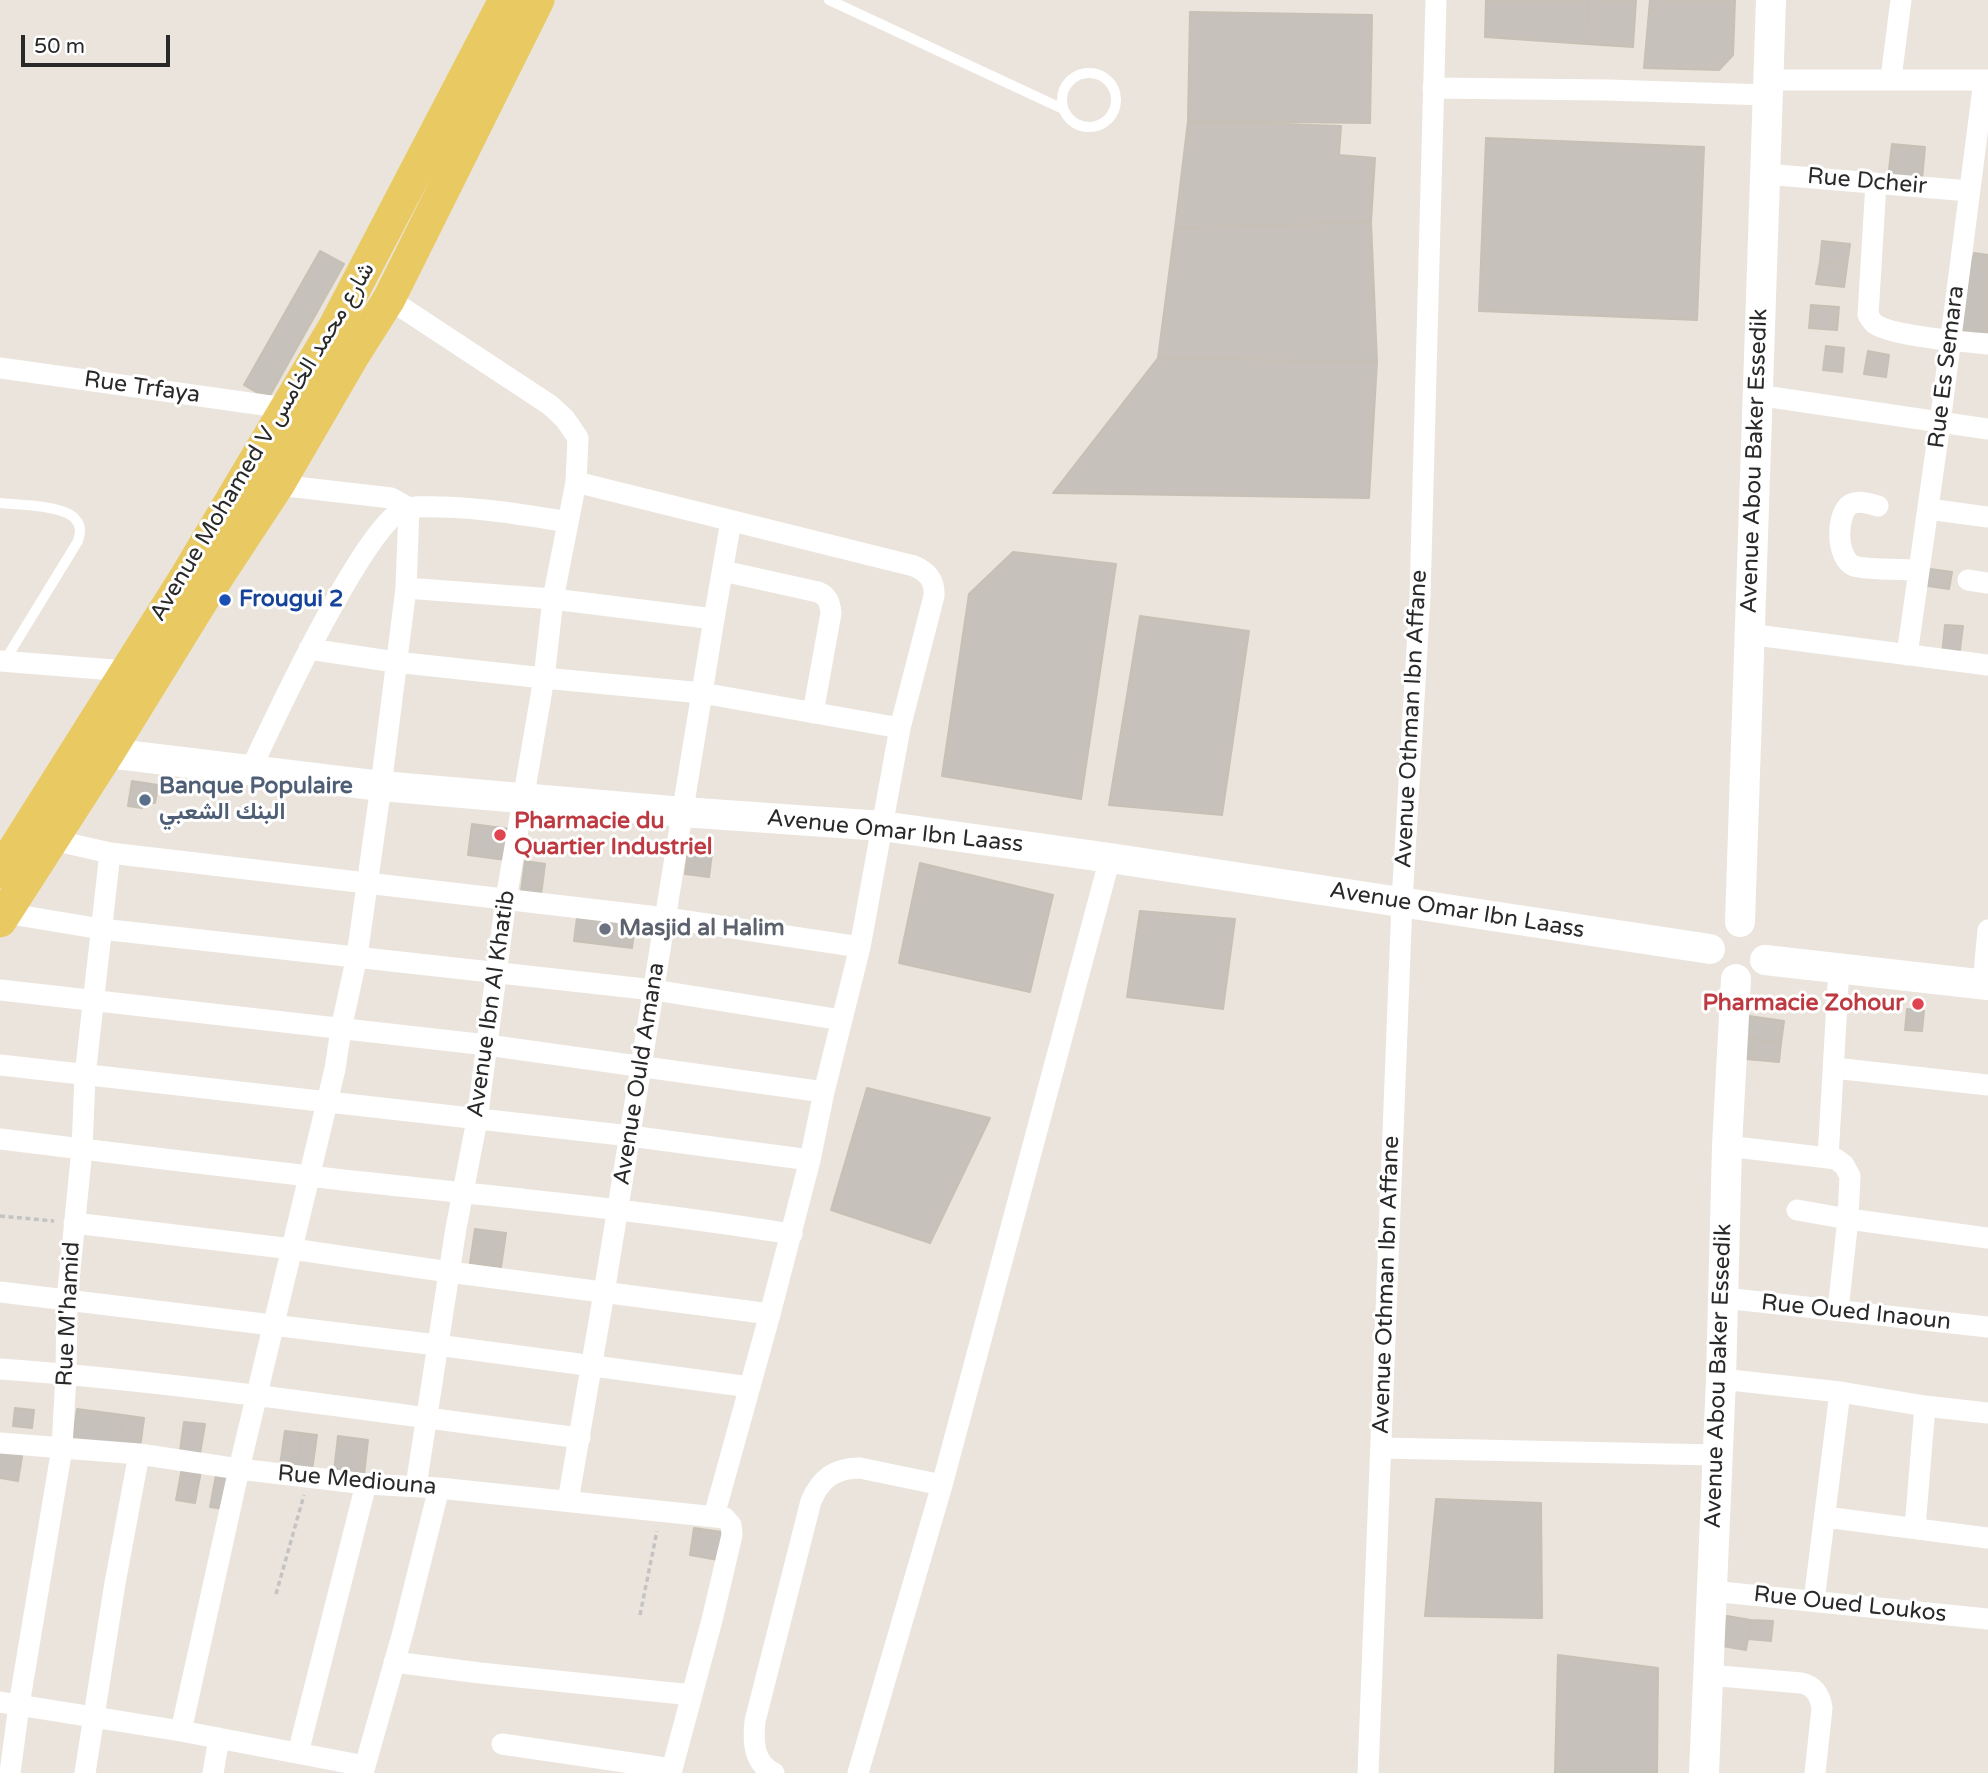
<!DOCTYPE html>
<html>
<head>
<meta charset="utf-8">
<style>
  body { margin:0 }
  #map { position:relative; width:1988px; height:1773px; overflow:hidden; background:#ebe4dc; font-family:"Varela Round",sans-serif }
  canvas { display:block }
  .scale { position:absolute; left:21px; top:35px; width:149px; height:32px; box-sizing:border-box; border:4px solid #292929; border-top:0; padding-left:9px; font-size:21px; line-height:24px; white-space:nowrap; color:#292929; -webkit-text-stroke:5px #fff; paint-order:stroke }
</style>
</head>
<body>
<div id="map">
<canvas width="1988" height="1773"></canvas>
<div class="scale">50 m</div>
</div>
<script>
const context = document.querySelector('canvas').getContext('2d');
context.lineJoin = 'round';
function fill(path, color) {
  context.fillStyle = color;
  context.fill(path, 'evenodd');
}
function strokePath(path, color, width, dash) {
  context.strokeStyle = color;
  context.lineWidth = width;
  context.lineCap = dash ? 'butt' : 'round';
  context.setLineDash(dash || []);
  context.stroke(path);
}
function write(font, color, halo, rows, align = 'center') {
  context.font = font + ' "Varela Round",Vazirmatn,sans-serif';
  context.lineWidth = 6;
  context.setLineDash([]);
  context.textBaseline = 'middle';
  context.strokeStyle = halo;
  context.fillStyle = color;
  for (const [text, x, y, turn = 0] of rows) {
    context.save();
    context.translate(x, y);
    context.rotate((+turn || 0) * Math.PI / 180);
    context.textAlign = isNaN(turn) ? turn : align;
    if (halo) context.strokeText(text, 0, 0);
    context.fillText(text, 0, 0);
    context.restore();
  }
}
const building = new Path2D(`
  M1486 0H1588L1586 44 1485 37Z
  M1588 0H1636L1633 47 1586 44Z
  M1650 0H1735L1733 55 1719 70 1644 68Z
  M1190 12 1372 15 1370 123 1188 121Z
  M1188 121 1341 126 1339 155 1375 158 1371 222 1175 228Z
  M1486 138 1704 147 1697 320 1479 311Z
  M1892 144 1925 147 1922 180 1888 178Z
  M1371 222 1377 362 1158 358 1175 228Z
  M1822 241 1850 244 1847 265 1820 262Z
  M320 251 344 264 268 399 244 385Z
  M1974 253 1988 255V339L1954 338Z
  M1820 262 1847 265 1844 287 1816 284Z
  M1811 305 1839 307 1837 330 1809 328Z
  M1826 346 1844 348 1842 372 1823 370Z
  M1868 351 1889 355 1886 377 1864 374Z
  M1158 358 1377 362 1369 498 1053 493Z
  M1013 552 1116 564 1081 799 942 776 969 594Z
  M1923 568 1952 572 1949 589 1921 585Z
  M1140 616 1249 631 1222 815 1109 805Z
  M1945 625 1963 626 1959 657 1942 655Z
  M132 781 158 785 155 803 143 801 142 808 128 806Z
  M472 824 510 829 506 860 468 855Z
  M689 843 713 846 709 877 685 874Z
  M525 861 545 864 541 895 521 892Z
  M920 863 1053 895 1030 992 899 963Z
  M578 910 636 916 632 948 574 941Z
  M1140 911 1235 919 1223 1009 1127 997Z
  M1907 1009 1924 1011 1922 1031 1905 1030Z
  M1749 1016 1784 1021 1781 1043 1746 1038Z
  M1746 1038 1781 1043 1779 1062 1746 1059Z
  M867 1088 990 1118 930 1243 831 1210Z
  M475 1229 506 1233 501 1267 470 1263Z
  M15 1408 34 1410 32 1428 13 1426Z
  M77 1409 123 1415 119 1445 73 1439Z
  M123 1415 144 1418 140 1448 119 1445Z
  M184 1422 205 1424 200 1454 180 1451Z
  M285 1431 301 1433 297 1467 280 1465Z
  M301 1433 317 1435 312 1470 297 1467Z
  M338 1436 368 1440 364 1475 334 1471Z
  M0 1446 23 1450 18 1481 0 1478Z
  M182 1468 201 1471 195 1503 176 1500Z
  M216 1475 235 1479 229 1510 210 1507Z
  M1436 1499 1541 1503 1542 1618 1425 1616Z
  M694 1528 722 1532 718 1560 690 1555Z
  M1727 1616 1751 1620 1746 1650 1722 1646Z
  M1751 1620 1773 1621 1771 1641 1748 1639Z
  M1558 1655 1658 1668 1657 1773H1555Z`);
const path = new Path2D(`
  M0 1216 54 1221
  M276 1594 304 1495
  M640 1615 657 1531`);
const lane = new Path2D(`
  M829 0 1063 109
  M1062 100a27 27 0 1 1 54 0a27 27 0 1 1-54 0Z
  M0 503C18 505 66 505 76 520 82 527 80 533 78 541L4 662`);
const street = new Path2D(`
  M1891 78 1901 0
  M1768 80H1988
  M1433 88 1607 90 1767 95
  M1765 174 1969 191
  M1876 183 1868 315C1870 318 1872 322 1875 324 1892 336 1965 342 1988 344
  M389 299 550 405 565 419 578 438 576 482 553 599 544 678 506 899 477 1120 456 1228 416 1486
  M0 368 285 408
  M1757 395 1988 429
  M576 482 914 566C928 572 935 580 934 596L900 728 860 947 824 1092 810 1160 770 1314 714 1516
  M1878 506C1870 504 1859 500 1851 504 1836 512 1835 558 1854 566 1864 570 1905 569 1919 570
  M1928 509 1988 517
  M723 571 818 592C828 596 830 603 831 613L813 713
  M1968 580 1988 583
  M406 588 553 599 714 619
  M1748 634 1988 665
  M309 649 395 662 544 678 702 693 900 728
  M1907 655 1940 423 1984 80
  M0 661 126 671
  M250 771C271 726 364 525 403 510 415 505 428 507 441 507 484 508 526 515 568 522
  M53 840 110 853 666 918 860 947
  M5 913 101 929 654 990 842 1020
  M1983 984 1988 930
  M0 990 487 1045 824 1092
  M0 1065 630 1136 810 1160
  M1834 1068 1988 1085
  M0 1139C114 1153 229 1167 343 1180 493 1196 643 1210 792 1234
  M1727 1146 1828 1158 1836 1159 1844 1165 1850 1176 1848 1219 1838 1310
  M1828 1158 1839 968
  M1797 1210 1848 1219 1988 1238
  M74 1223 292 1249 449 1272 770 1314
  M0 1292 437 1345 750 1387
  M1724 1298 1988 1327
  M0 1369C194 1383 387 1414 580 1438
  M1721 1379 1840 1392 1925 1406 1988 1413
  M0 1443 139 1454 239 1469 366 1484 439 1488 725 1518 731 1525 732 1535 712 1620 671 1773
  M1381 1448 1717 1455
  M568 1501 604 1293 714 619 731 521
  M1825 1517 1988 1538
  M1915 1528 1925 1406
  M1711 1591 1988 1619
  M1814 1601 1840 1392
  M394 1662 480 1673 692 1695
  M1708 1675 1801 1683C1815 1686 1820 1695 1822 1708L1815 1773
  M0 1702 181 1731 365 1766
  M181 1731 239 1469 335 1069 341 1029 357 956 381 786 406 588 409 508 391 498 278 485
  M502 1744 672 1769
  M298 1753 366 1484
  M10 1773 19 1705 62 1448 66 1374 67 1300 82 1149 85 1076 110 853
  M85 1773 115 1583 139 1454
  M213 1773 219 1738
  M363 1773 403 1632 439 1488
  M774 1773C753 1763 753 1741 755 1721L811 1501C821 1478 835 1468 860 1468L942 1485
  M858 1773 942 1485 1110 858
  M1368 1773 1402 902 1420 597 1436 0`);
const secondary = new Path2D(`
  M88 748 108 753 381 786 683 812 882 826 1110 858 1710 949
  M1740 922 1771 0
  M1765 960 1988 985
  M1704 1773 1721 1379 1727 1146 1736 979`);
const primary = new Path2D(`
  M0 872 187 575 335 326 505 0
  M0 921 108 753 203 599 278 485 353 356 389 299 538 0`);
const markers = [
  [225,600,7,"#1a4fb4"],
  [145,800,7,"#5c6f8a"],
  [500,835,7,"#e0444e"],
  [605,929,7,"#6b7280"],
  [1918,1004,7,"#e0444e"]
];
const streetNames = [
  ["Rue Dcheir",1867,182,5],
  ["Rue Es Semara",1947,367,-83],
  ["Rue Trfaya",142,388,8],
  ["Avenue Mohamed V شارع محمد الخامس",263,442,-59],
  ["Avenue Abou Baker Essedik",1755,461,-88],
  ["Avenue Othman Ibn Affane",1412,719,-87],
  ["Avenue Omar Ibn Laass",895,832,6],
  ["Avenue Omar Ibn Laass",1457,911,9],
  ["Avenue Ibn Al Khatib",492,1004,-82],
  ["Avenue Ould Amana",640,1074,-81],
  ["Avenue Othman Ibn Affane",1387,1285,-88],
  ["Rue Oued Inaoun",1856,1313,6],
  ["Rue M'hamid",69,1314,-87],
  ["Avenue Abou Baker Essedik",1719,1376,-88],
  ["Rue Mediouna",357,1481,5],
  ["Rue Oued Loukos",1850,1605,6]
];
const transitNames = [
  ["Frougui 2",239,600]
];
const serviceNames = [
  ["Banque Populaire",159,787],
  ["البنك الشعبي",159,813]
];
const healthNames = [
  ["Pharmacie du",514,822],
  ["Quartier Industriel",514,848],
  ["Pharmacie Zohour",1904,1004,"right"]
];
const worshipNames = [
  ["Masjid al Halim",619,929]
];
fill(building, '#c6c1bb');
strokePath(building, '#c6c0b5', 2);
strokePath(path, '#c3c3c3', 3.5, [5, 3.5]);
strokePath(lane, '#fff', 10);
strokePath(street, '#fff', 21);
strokePath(secondary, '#fff', 30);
strokePath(primary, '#e9ca62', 33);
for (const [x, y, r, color] of markers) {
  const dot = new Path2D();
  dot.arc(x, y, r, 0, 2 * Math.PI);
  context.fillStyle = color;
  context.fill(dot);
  strokePath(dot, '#fff', 2.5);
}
write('23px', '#292929', '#fff', streetNames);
write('bold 23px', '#164399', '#fff', transitNames, 'left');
write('bold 23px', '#4e5e75', '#fff', serviceNames, 'left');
write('bold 23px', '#be3a42', '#fff', healthNames, 'left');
write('bold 23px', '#5b616d', '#fff', worshipNames, 'left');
</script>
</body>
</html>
